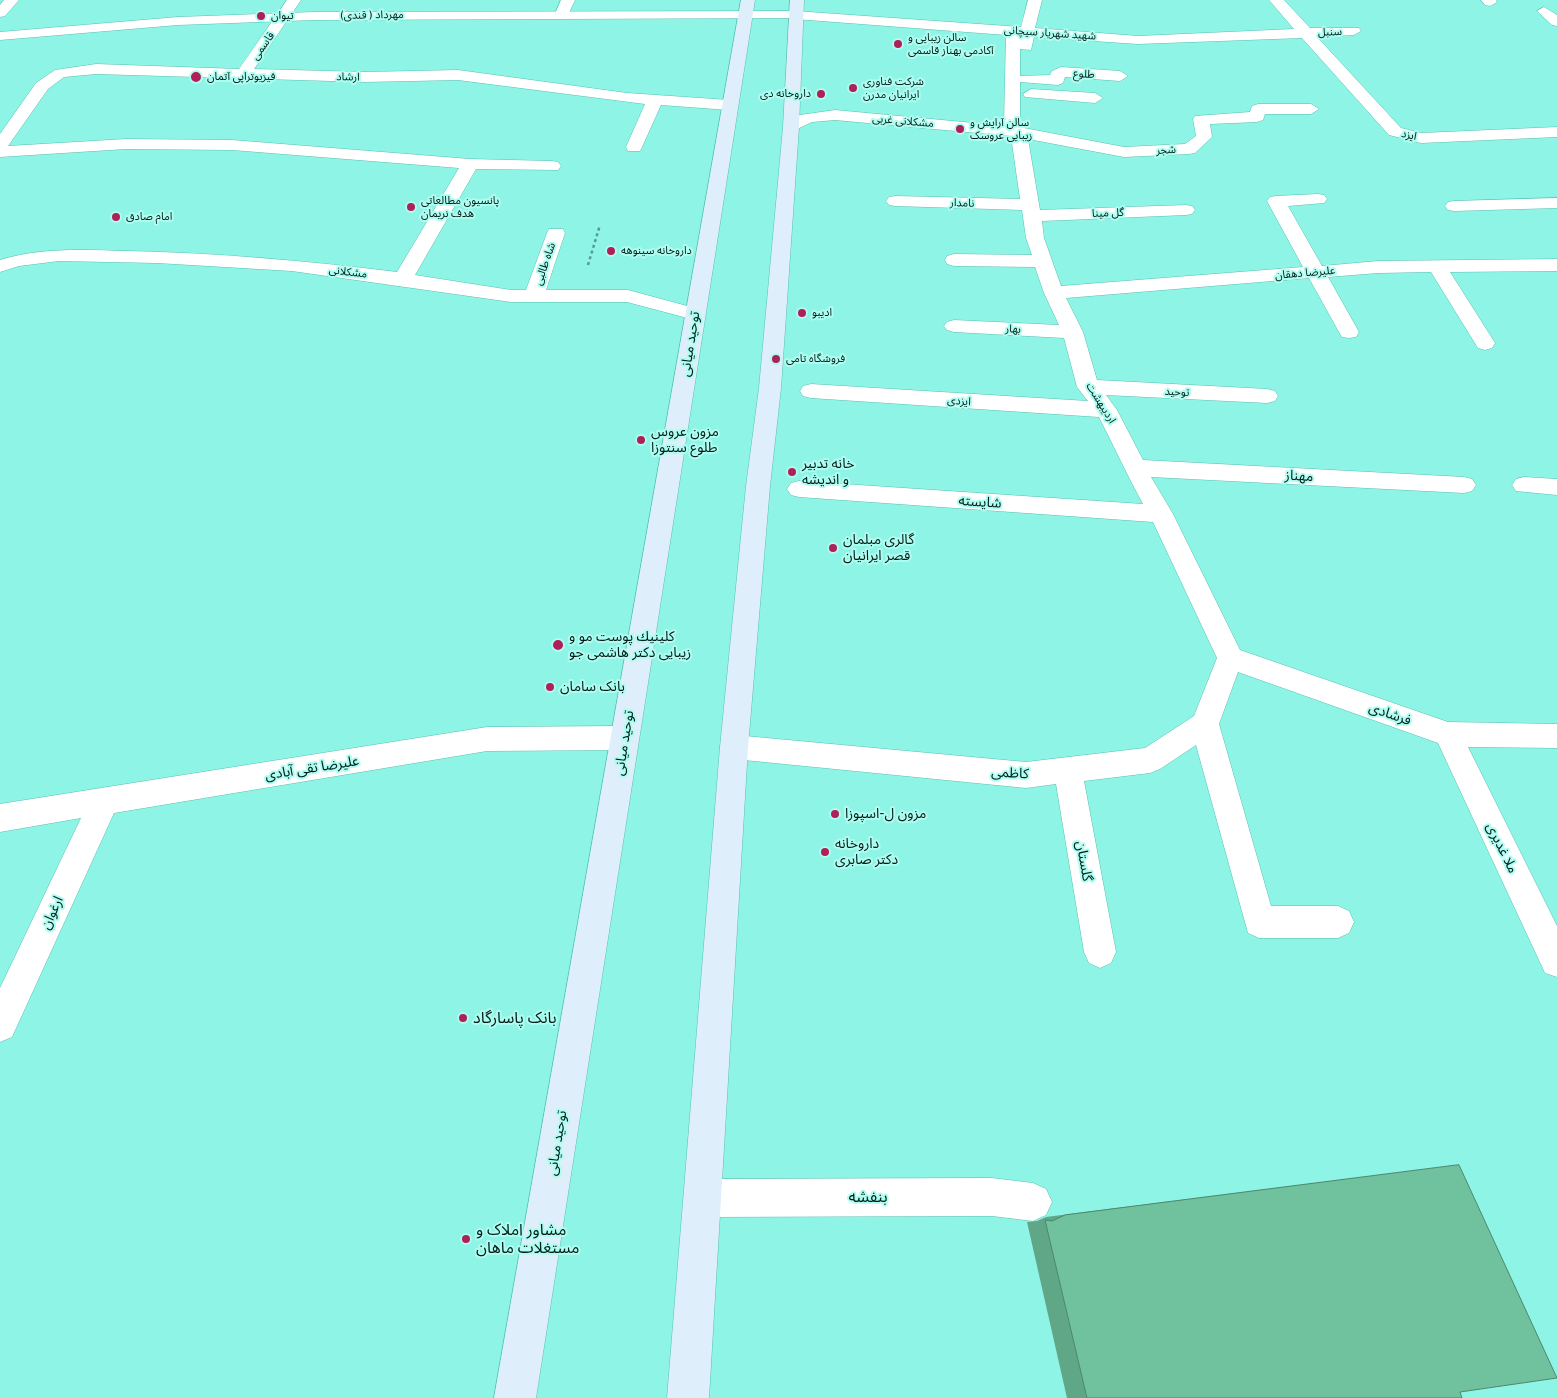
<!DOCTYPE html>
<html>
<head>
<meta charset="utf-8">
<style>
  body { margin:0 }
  canvas { display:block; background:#8ef4e5 }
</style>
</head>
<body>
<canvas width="1557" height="1398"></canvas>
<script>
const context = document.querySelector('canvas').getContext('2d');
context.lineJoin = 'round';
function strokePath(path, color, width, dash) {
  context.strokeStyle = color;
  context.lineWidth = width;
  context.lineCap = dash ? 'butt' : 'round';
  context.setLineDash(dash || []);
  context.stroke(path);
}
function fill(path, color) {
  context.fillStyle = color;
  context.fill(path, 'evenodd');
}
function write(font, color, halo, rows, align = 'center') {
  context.font = font + ' "Public Sans","Noto Sans Arabic",sans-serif';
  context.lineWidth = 4;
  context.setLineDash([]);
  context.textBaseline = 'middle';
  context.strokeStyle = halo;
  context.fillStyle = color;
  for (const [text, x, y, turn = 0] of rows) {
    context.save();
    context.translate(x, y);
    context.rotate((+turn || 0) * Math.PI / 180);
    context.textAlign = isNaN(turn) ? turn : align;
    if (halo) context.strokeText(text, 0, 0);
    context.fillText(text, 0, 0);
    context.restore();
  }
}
const path = new Path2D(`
  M588 265 600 225`);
const minor = new Path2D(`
  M4 0H19L5 16 0 17V5Z
  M287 0H301L254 69 365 72 458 70 627 93 729 100 737 105 729 110 661 105 642 147 640 151H628L626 147 645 104 458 80 365 82 96 74 64 77 48 89 8 146 126 139 232 140 470 159 552 161 558 162 561 166 558 170 476 169 415 275 511 290H526L547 233 549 229H563L565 233 546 290H628L702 310 705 314 702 318 695 320 627 302H511L292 271 157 263 59 261 19 266 0 272V260C42 247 85 250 128 251 218 253 308 261 397 272L459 168 232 150 126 149 0 157V134L36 83 55 70 96 64 239 69Z
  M561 0H575L567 17 562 18 555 14Z
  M1028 0H1042L1035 28 1138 36 1294 29 1269 0H1284L1310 28H1359L1361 31 1354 35 1317 37 1401 128 1421 133 1557 127V137L1421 143 1389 135 1302 38 1138 44 1034 37 1031 50 1020 49V76L1050 75 1052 71 1061 67 1120 71 1128 76 1120 81 1065 77 1063 83 1058 85 1020 82V123L1024 128 1124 147 1185 144 1196 136 1193 119 1195 116 1250 112 1252 106 1258 104H1311L1319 109 1311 114H1265L1263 120 1257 122 1210 124 1212 137 1195 153 1189 154 1124 157 1028 139 1040 210 1186 205 1192 206 1195 210 1192 214 1186 215 1042 221 1044 238 1061 286 1303 267 1267 201 1270 197 1276 196 1318 194 1324 195 1327 199 1324 203 1288 206 1322 266 1378 261 1557 259V271L1450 272 1495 343 1492 348 1485 350 1478 348 1431 272 1378 273 1328 277 1359 332 1356 337 1349 338 1342 337 1339 332 1309 278 1066 298 1083 332 1097 380 1267 389 1275 391 1278 396 1275 401 1267 403 1106 395 1117 410 1143 460 1464 477 1472 479 1476 485 1472 491 1464 493 1151 477 1173 514 1240 650 1448 722 1557 724V748L1468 747 1557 926V977L1545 973 1438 743 1238 672 1219 724 1271 906H1338L1349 911 1354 922 1349 933 1338 938H1259L1248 933 1196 745 1160 769 1150 773 1084 781 1116 952 1111 963 1100 968 1089 963 1084 952 1056 784 1026 788 734 759 724 756 720 747 724 738 734 735 1026 762 1145 748 1194 716 1217 658 1153 522 799 497 791 495 787 489 791 483 799 481 1143 504C1127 475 1114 446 1099 417L811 398 803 396 800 391 803 386 811 384 1088 401 1077 387 1064 338 954 332 947 330 944 326 947 322 954 320 1059 325 1044 293 1035 267 954 266 947 264 945 260 947 256 954 254 1032 255 1026 238 1022 210 895 206 889 205 886 201 889 197 895 196 1020 199 1011 136 835 120 812 122 791 132 783 127 790 120 800 115 835 110 1006 126 1004 123 1006 35 795 19 788 15 795 11 1021 27Z
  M1481 0H1496L1497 2 1490 6 1485 5Z
  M1544 7 1557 15V26L1552 25 1537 11Z
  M1031 89 1095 93 1103 98 1095 103 1025 97 1023 94Z
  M1557 198V208L1454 211 1448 210 1445 206 1448 202 1454 201Z
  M1524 477 1557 479V495L1516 491 1512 485 1516 479Z
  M625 726 635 729 639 738 635 747 625 750 487 751 114 813 12 1037 0 1042V988L81 818 0 832V804L487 727Z
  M992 1178 1033 1183 1046 1189 1052 1202 1046 1215 1033 1221 992 1216 703 1217 690 1211 684 1198 690 1185 703 1179Z`);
const tertiary = new Path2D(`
  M795 11 800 12 802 15 800 18 314 20 178 25 0 40V32L178 17 314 12Z`);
const secondary = new Path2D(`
  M741 0H755L536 1398H494Z
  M790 0H804L799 127 781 388 770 486 748 747 709 1398H667L720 747 746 486 759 388 783 127Z`);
const wall = new Path2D(`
  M1459 1165 1460 1392 1462 1398H1067L1027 1222 1037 1221 1046 1217Z`);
const building = new Path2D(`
  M1459 1165 1557 1378 1460 1392 1462 1398H1087L1045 1220 1052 1221 1065 1215Z`);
const markers = [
  [261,16,5,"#af2058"],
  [898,44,5,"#af2058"],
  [196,77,6,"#af2058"],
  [853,88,5,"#af2058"],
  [821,94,5,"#af2058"],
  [960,129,5,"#af2058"],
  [411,207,5,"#af2058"],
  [116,217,5,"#af2058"],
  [611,251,5,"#af2058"],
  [802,313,5,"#af2058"],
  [776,359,5,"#af2058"],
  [641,440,5,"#af2058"],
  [792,472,5,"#af2058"],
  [833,548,5,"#af2058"],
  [558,645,6,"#af2058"],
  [550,687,5,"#af2058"],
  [835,814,5,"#af2058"],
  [825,852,5,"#af2058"],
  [463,1018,5,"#af2058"],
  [466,1239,5,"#af2058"]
];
const farStreetnames = [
  ["مهرداد ( قندی)",372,15,-1],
  ["سنبل",1330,32,-2],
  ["شهید شهریار سیچانی",1050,33,4],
  ["قاسمی",263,46,-55],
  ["طلوع",1084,74,4],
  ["ارشاد",348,77,1],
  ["مشکلانی غربی",903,121,5],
  ["ایزد",1409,135,12],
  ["شجر",1166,150,-3],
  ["نامدار",962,203,2],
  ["گل مینا",1108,213,-2],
  ["شاه طالبی",545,264,-71],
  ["مشکلانی",348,272,7],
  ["علیرضا دهقان",1305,273,-5],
  ["بهار",1013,329,3],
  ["توحید",1177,392,3],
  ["ایزدی",959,401,4],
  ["اردیبهشت",1101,403,58]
];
const farPoinames = [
  ["تیوان",271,16],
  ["سالن زیبایی و",908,38],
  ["آکادمی بهناز قاسمی",908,51],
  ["فیزیوتراپی آتمان",207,77],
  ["شرکت فناوری",863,82],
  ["ایرانیان مدرن",863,95],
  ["داروخانه دی",811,94,"right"],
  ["سالن آرایش و",970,123],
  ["زیبایی عروسک",970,136],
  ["پانسیون مطالعاتی",421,201],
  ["هدف نریمان",421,214],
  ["امام صادق",126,217],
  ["داروخانه سینوهه",621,251],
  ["ادیبو",812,313],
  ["فروشگاه تامی",786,359]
];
const streetNames = [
  ["توحید میانی",690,344,-81],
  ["مهناز",1299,476,3],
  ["شایسته",980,502,4],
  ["فرشادی",1390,714,19],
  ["توحید میانی",624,743,-81],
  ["علیرضا تقی آبادی",312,768,-9],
  ["کاظمی",1010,773,3],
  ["ملا غدیری",1502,848,64],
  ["گلستان",1084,861,80],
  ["ارغوان",52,913,-65],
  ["توحید میانی",557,1143,-81]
];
const poiNames = [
  ["مزون عروس",651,432],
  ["طلوع سنتوزا",651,448],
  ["خانه تدبیر",802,464],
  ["و اندیشه",802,480],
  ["گالری مبلمان",843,540],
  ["قصر ایرانیان",843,556],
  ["كلينيك پوست مو و",569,637],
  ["زيبايى دکتر هاشمی جو",569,653],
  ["بانک سامان",560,687],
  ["مزون ل-اسپوزا",845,814],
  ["داروخانه",835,844],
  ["دکتر صابری",835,860]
];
const nearPoinames = [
  ["بانک پاسارگاد",473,1018],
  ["مشاور املاک و",476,1230],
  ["مستغلات ماهان",476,1248]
];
const nearStreetnames = [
  ["بنفشه",868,1197]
];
strokePath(minor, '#59c0b2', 1);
strokePath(tertiary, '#59c0b2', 1);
strokePath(secondary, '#59c0b2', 1);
strokePath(path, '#549c92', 2.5, [3, 3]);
fill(minor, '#fff');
fill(tertiary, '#fff');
fill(secondary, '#deeefa');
fill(wall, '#5fa787');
fill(building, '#6fc29d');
strokePath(building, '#4e886e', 1);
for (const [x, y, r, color] of markers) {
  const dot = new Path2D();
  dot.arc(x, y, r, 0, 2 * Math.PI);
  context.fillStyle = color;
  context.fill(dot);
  strokePath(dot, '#affdf1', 2);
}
write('11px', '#001c18', '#affdf1', farStreetnames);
write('11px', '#001c18', '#affdf1', farPoinames, 'left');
write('14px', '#001c18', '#affdf1', streetNames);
write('14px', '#001c18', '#affdf1', poiNames, 'left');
write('16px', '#001c18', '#affdf1', nearPoinames, 'left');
write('16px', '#001c18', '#affdf1', nearStreetnames);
</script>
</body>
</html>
